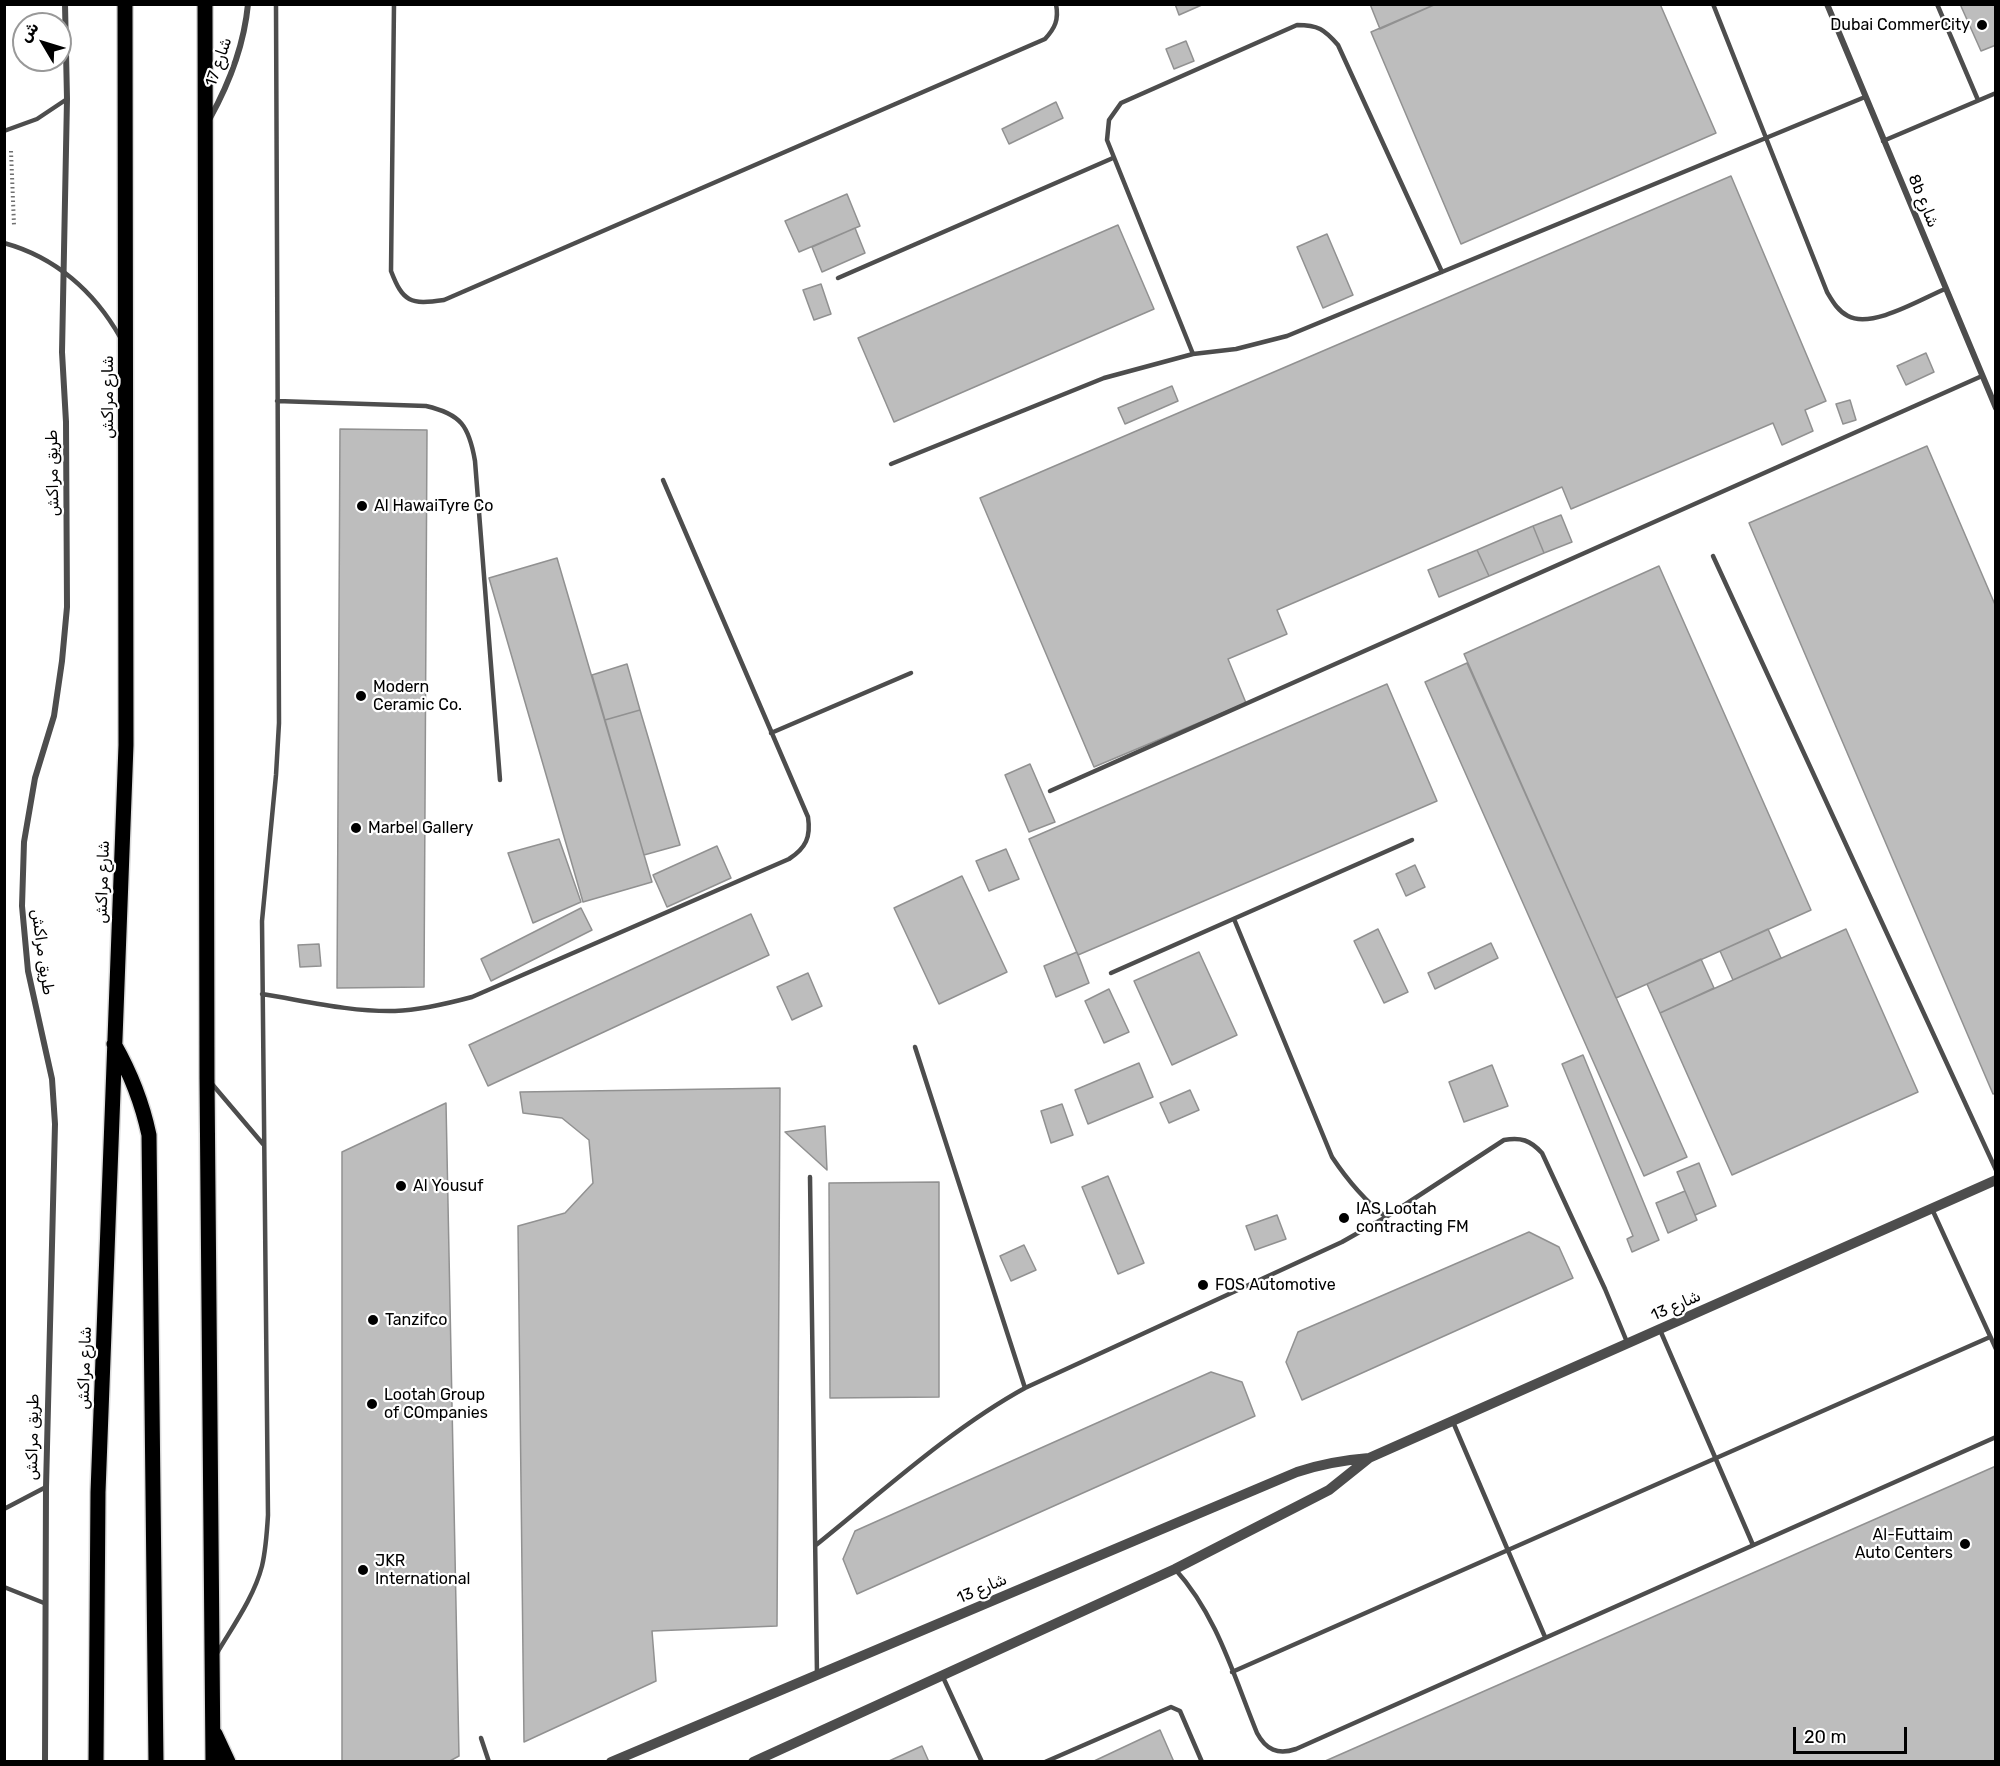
<!DOCTYPE html>
<html>
<head>
<meta charset="utf-8">
<style>
  body { margin:0 }
  #map { position:relative; width:2000px; height:1766px; overflow:hidden; background:#fff; font-family:Rubik,"Noto Naskh Arabic",sans-serif }
  canvas { display:block }
  .frame { position:absolute; inset:0; border:6px solid #000; pointer-events:none }
  .north { position:absolute; left:12px; top:12px; width:60px; height:60px; box-sizing:border-box; background:#fff; border:2px solid #999; border-radius:50%; rotate:308deg; font-size:16px; font-weight:700; line-height:24px; text-align:center; color:#000 }
  .north::after { content:''; display:block; margin:auto; width:21px; height:27px; background:#000; clip-path:polygon(50% 0,100% 100%,50% 72%,0 100%) }
  .scale { position:absolute; left:1793px; top:1727px; width:114px; height:27px; box-sizing:border-box; border:3px solid #000; border-top:0; padding-left:8px; font-size:18px; line-height:21px; white-space:nowrap; color:#000; -webkit-text-stroke:4px #fff; paint-order:stroke }
</style>
</head>
<body>
<div id="map">
<canvas width="2000" height="1766"></canvas>
<div class="frame"></div>
<div class="north">ش</div>
<div class="scale">20 m</div>
</div>
<script>
const context = document.querySelector('canvas').getContext('2d');
context.lineJoin = 'round';
function fill(path, color) {
  context.fillStyle = color;
  context.fill(path, 'evenodd');
}
function strokePath(path, color, width, dash) {
  context.strokeStyle = color;
  context.lineWidth = width;
  context.lineCap = dash ? 'butt' : 'round';
  context.setLineDash(dash || []);
  context.stroke(path);
}
function write(font, color, halo, rows, align = 'center') {
  context.font = font + ' Rubik,"Noto Naskh Arabic",sans-serif';
  context.lineWidth = 4.5;
  context.setLineDash([]);
  context.textBaseline = 'middle';
  context.strokeStyle = halo;
  context.fillStyle = color;
  for (const [text, x, y, turn = 0] of rows) {
    context.save();
    context.translate(x, y);
    context.rotate((+turn || 0) * Math.PI / 180);
    context.textAlign = isNaN(turn) ? turn : align;
    if (halo) context.strokeText(text, 0, 0);
    context.fillText(text, 0, 0);
    context.restore();
  }
}
const building = new Path2D(`
  M1175 4H1204L1179 15Z
  M1370 4H1436L1380 29Z
  M1436 4H1660L1716 133 1461 244 1371 32Z
  M1960 4H1996V45L1981 51Z
  M1186 41 1194 61 1174 69 1166 49Z
  M1056 102 1063 118 1009 144 1002 129Z
  M1731 176 1826 401 1805 410 1813 431 1782 445 1773 423 1571 509 1562 487 1277 610 1287 634 1228 659 1246 703 1094 767 980 498Z
  M847 194 860 226 799 252 785 221Z
  M1118 225 1154 309 894 422 858 338Z
  M855 228 865 253 822 272 812 247Z
  M1327 234 1353 295 1323 308 1297 247Z
  M821 284 831 314 814 320 803 290Z
  M1926 353 1934 372 1906 385 1897 366Z
  M1172 386 1178 401 1125 424 1118 408Z
  M1850 400 1856 420 1843 424 1836 404Z
  M340 429 427 430 424 987 337 988Z
  M1927 446 1996 607V1093L1993 1094 1749 523Z
  M1561 515 1572 542 1544 553 1533 526Z
  M1533 526 1544 553 1489 576 1477 550Z
  M1477 550 1489 576 1439 597 1428 570Z
  M557 558 652 882 583 902 489 578Z
  M1659 566 1811 910 1616 998 1464 654Z
  M1467 663 1687 1157 1644 1176 1425 682Z
  M627 664 640 710 605 720 592 675Z
  M1387 684 1437 801 1078 955 1029 839Z
  M640 710 680 845 644 855 605 720Z
  M1030 764 1055 822 1029 832 1005 775Z
  M559 839 581 902 533 923 508 853Z
  M717 846 731 878 667 907 653 875Z
  M1006 849 1019 879 989 891 976 861Z
  M1415 865 1425 887 1406 896 1396 874Z
  M962 876 1007 972 939 1004 894 908Z
  M581 908 592 930 491 981 481 959Z
  M751 914 769 955 488 1086 469 1045Z
  M1378 929 1408 992 1384 1003 1354 941Z
  M1768 929 1781 958 1733 980 1720 951Z
  M1846 929 1918 1092 1732 1175 1660 1013Z
  M1491 943 1498 958 1435 989 1428 973Z
  M319 944 321 966 300 967 298 945Z
  M1077 952 1089 983 1056 997 1044 966Z
  M1199 952 1237 1035 1172 1065 1134 981Z
  M1701 959 1714 988 1660 1013 1647 984Z
  M808 973 822 1006 792 1020 777 987Z
  M1109 989 1129 1032 1104 1043 1085 1001Z
  M1583 1055 1659 1240 1632 1252 1627 1239 1633 1236 1562 1064Z
  M1139 1063 1153 1097 1088 1124 1075 1090Z
  M1492 1065 1508 1106 1464 1122 1449 1082Z
  M780 1088 777 1626 652 1631 656 1681 524 1742 518 1226 565 1213 593 1183 589 1140 562 1118 523 1113 520 1092Z
  M1190 1090 1199 1110 1169 1123 1160 1103Z
  M446 1103 459 1756 448 1762H342V1152Z
  M1062 1104 1073 1135 1051 1143 1041 1111Z
  M825 1126 827 1170 785 1132Z
  M1699 1163 1716 1206 1695 1215 1677 1172Z
  M1108 1176 1144 1263 1118 1274 1082 1187Z
  M939 1182V1397L830 1398 829 1183Z
  M1685 1191 1697 1220 1668 1233 1656 1203Z
  M1277 1215 1286 1239 1255 1250 1246 1226Z
  M1529 1232 1559 1247 1573 1278 1302 1400 1286 1362 1298 1332Z
  M1024 1245 1036 1270 1011 1281 1000 1256Z
  M1211 1372 1242 1382 1255 1416 857 1594 843 1559 855 1531Z
  M1996 1466V1762H1323Z
  M1160 1730 1174 1762H1092Z
  M922 1746 929 1762H889V1761Z`);
const path = new Path2D(`
  M11 151 14 225`);
const service = new Path2D(`
  M394 4 391 271C403 302 410 305 444 300L1045 39C1055 28 1059 20 1056 4
  M1713 4 1827 292C1833 302 1838 311 1848 316 1872 329 1921 299 1945 289
  M1937 4 1978 100
  M4 131 37 119 67 99
  M1883 141 1996 93
  M4 243C55 257 94 291 120 337
  M838 278 1113 158
  M1193 354 1107 140 1109 120 1121 103 1297 25C1318 25 1324 29 1338 45L1442 272
  M277 401 426 406C461 414 469 426 475 461L500 780
  M891 464 1104 378 1193 354 1236 349 1287 336 1865 97
  M1713 556 1996 1170
  M771 733 911 673
  M1050 791 1982 376
  M1234 919 1332 1157C1348 1181 1364 1200 1386 1217
  M1111 973 1412 840
  M262 994C306 1001 350 1012 395 1011 421 1010 446 1004 472 997L789 859C806 848 811 837 808 817L663 480
  M915 1047 1025 1388
  M212 1084 263 1144
  M810 1177 817 1675
  M1932 1209 1996 1349
  M1660 1330 1753 1545
  M1453 1422 1545 1637
  M4 1509 46 1487
  M816 1545C882 1492 952 1428 1025 1388L1342 1242 1386 1217 1504 1140C1521 1137 1530 1140 1542 1153L1605 1289 1627 1342
  M1175 1569C1217 1615 1234 1677 1257 1733 1266 1750 1278 1755 1296 1749L1996 1437
  M4 1587 44 1603
  M217 1653C233 1626 254 1597 262 1566 266 1549 267 1532 268 1515L262 921 276 775 279 723 276 4
  M1232 1672 1990 1337
  M942 1675 982 1762
  M481 1738 489 1762
  M1045 1762 1171 1707 1180 1711 1202 1762`);
const minor = new Path2D(`
  M1827 4 1996 408
  M210 118C230 82 244 46 248 4
  M45 1762 46 1487 55 1124 52 1079 28 971 22 906 24 842 35 778 54 716 62 661 67 607 66 422 62 352 67 99 65 4`);
const tertiary = new Path2D(`
  M611 1762 1297 1472C1321 1464 1344 1460 1369 1458
  M753 1762 1175 1569 1329 1490 1369 1458 1996 1180`);
const primary = new Path2D(`
  M205 4 207 1079 213 1762
  M114 1044C131 1074 142 1102 149 1135L156 1762
  M215 1734 228 1762
  M96 1762 98 1492 126 745 125 4`);
const markers = [
  [1982,25,6,"#000"],
  [362,506,6,"#000"],
  [361,696,6,"#000"],
  [356,828,6,"#000"],
  [401,1186,6,"#000"],
  [1344,1218,6,"#000"],
  [1203,1285,6,"#000"],
  [373,1320,6,"#000"],
  [372,1404,6,"#000"],
  [1965,1544,6,"#000"],
  [363,1570,6,"#000"]
];
const poiNames = [
  ["Dubai CommerCity",1970,25,"right"],
  ["Al HawaiTyre Co",374,506],
  ["Modern",373,687],
  ["Ceramic Co.",373,705],
  ["Marbel Gallery",368,828],
  ["Al Yousuf",413,1186],
  ["IAS Lootah",1356,1209],
  ["contracting FM",1356,1227],
  ["FOS Automotive",1215,1285],
  ["Tanzifco",385,1320],
  ["Lootah Group",384,1395],
  ["of COmpanies",384,1413],
  ["Al-Futtaim",1953,1535,"right"],
  ["Auto Centers",1953,1553,"right"],
  ["JKR",375,1561],
  ["International",375,1579]
];
const streetNames = [
  ["شارع 17",219,62,-71],
  ["8b شارع",1923,201,68],
  ["شارع مراكش",108,397,-90],
  ["طريق مراكش",53,473,-91],
  ["شارع مراكش",103,882,-88],
  ["طريق مراكش",42,952,82],
  ["شارع 13",1676,1306,-24],
  ["شارع مراكش",85,1368,-88],
  ["طريق مراكش",33,1437,-89],
  ["شارع 13",982,1589,-23]
];
fill(building, '#bdbdbd');
strokePath(building, '#919191', 1.5);
strokePath(primary, '#dbdbdb', 18);
strokePath(path, '#6f6f6f', 4, [1.5, 3]);
strokePath(service, '#4d4d4d', 4.5);
strokePath(minor, '#4d4d4d', 6);
strokePath(tertiary, '#4d4d4d', 10);
strokePath(primary, '#000', 15);
for (const [x, y, r, color] of markers) {
  const dot = new Path2D();
  dot.arc(x, y, r, 0, 2 * Math.PI);
  context.fillStyle = color;
  context.fill(dot);
  strokePath(dot, '#fff', 2);
}
write('16px', '#000', '#fff', poiNames, 'left');
write('16px', '#000', '#fff', streetNames);
</script>
</body>
</html>
